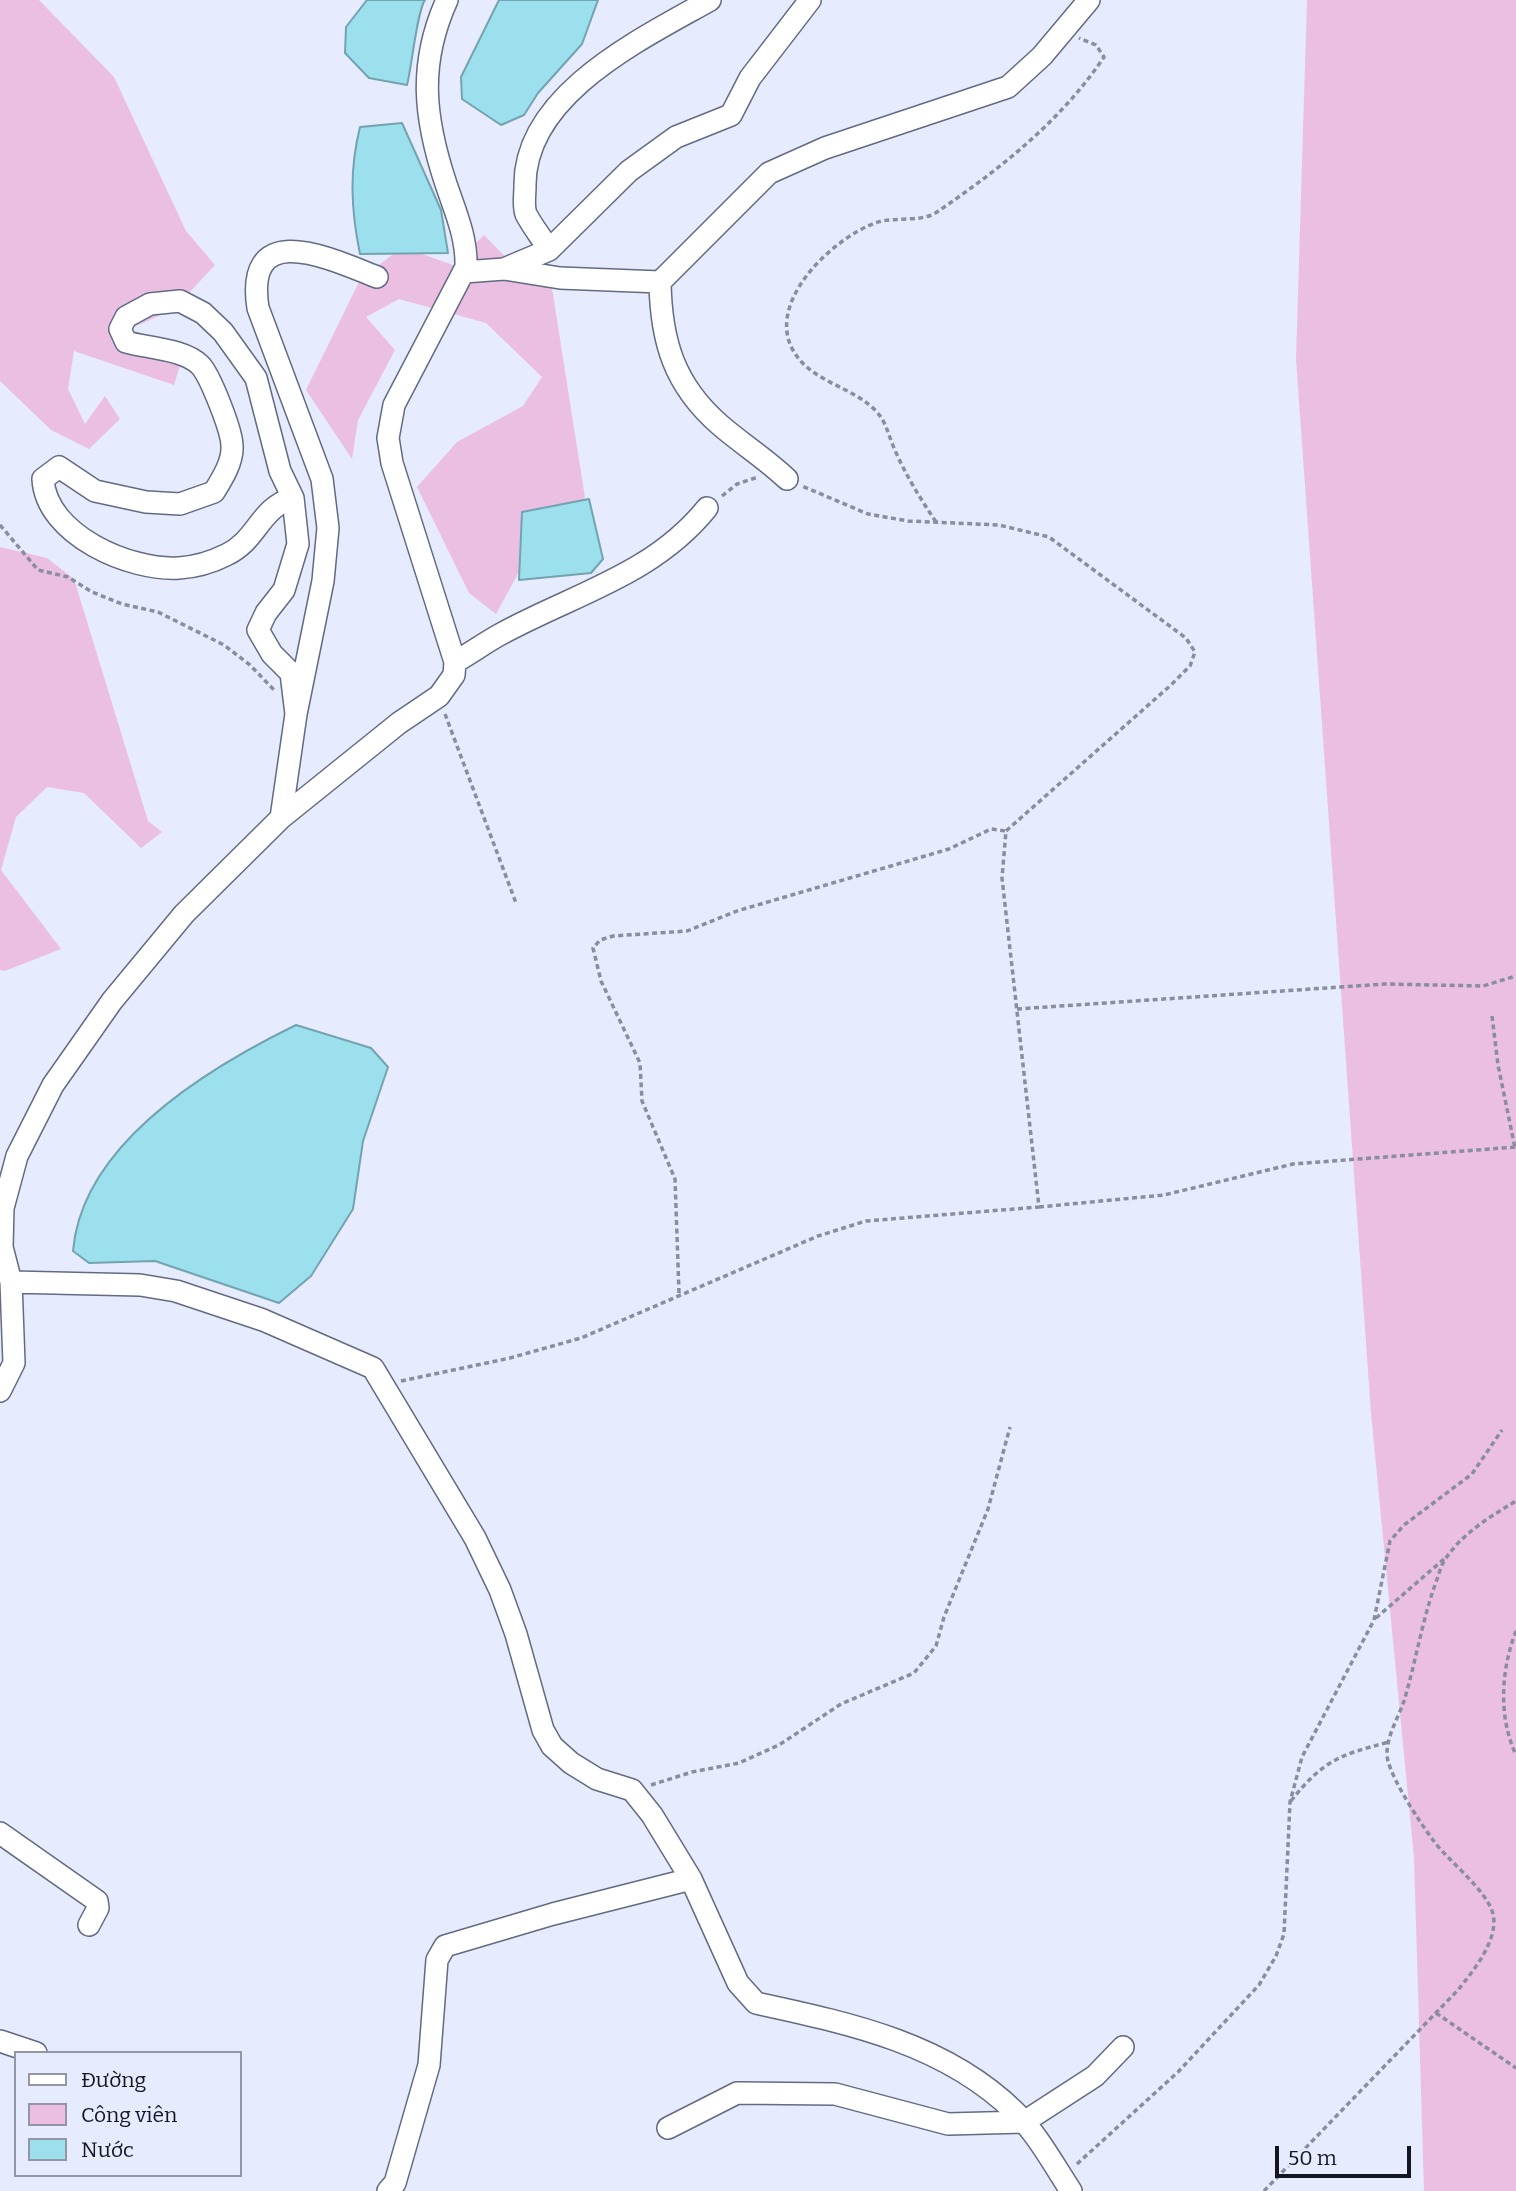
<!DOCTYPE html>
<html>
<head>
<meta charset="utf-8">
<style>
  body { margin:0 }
  #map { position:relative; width:1516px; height:2191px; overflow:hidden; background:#e6ebfd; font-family:Bitter,serif }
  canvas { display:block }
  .legend { position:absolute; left:14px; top:2051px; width:228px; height:126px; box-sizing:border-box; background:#e6ebfd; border:2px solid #9296a5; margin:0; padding:9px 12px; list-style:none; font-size:21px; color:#131620 }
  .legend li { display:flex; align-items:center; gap:14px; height:35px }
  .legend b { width:35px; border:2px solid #9296a5 }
  .scale { position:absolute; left:1275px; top:2146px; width:136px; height:32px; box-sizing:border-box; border:4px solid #131620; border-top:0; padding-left:9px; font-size:21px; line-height:24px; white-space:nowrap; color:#131620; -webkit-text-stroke:5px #e6ebfd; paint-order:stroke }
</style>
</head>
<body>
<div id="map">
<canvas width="1516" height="2191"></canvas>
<ul class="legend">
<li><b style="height:9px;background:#fff"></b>Đường</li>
<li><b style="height:19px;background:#ebbfe2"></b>Công viên</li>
<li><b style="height:19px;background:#9ce0ee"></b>Nước</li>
</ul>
<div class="scale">50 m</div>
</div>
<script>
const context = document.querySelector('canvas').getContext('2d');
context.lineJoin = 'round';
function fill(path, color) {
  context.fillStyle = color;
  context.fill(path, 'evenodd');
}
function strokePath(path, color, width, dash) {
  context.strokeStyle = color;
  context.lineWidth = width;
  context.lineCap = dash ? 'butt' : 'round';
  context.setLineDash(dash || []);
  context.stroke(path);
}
const green = new Path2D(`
  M0 0H39L114 77 186 231 215 265 174 309 130 329 182 359 174 385 74 351 68 389 85 424 105 396 120 419 89 449 51 430 0 381Z
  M1307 0H1516V2191H1424L1414 1858 1371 1413 1296 359Z
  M484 235 526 278 546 250 585 498 542 530 496 614 469 593 417 487 457 442 523 406 542 377 486 323 399 299 366 317 395 350 358 420 352 459 306 390 360 280 402 247 453 265Z
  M0 547 47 558 74 579 148 821 162 832 141 848 84 793 47 787 16 817 1 870 61 949 5 971 0 970Z`);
const water = new Path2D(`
  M367 0H425C417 11 412 66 407 85L369 78 345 53 346 27Z
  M499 0H598L582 44 538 93 524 115 501 125 462 99 461 77Z
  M402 123 441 210 448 253 360 254C351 210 349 171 360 127Z
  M589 499 603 559 591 573 519 580 522 512Z
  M296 1025 371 1048 388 1067 363 1141 353 1209 311 1276 279 1303 155 1261 89 1263 73 1251C82 1143 208 1068 296 1025Z`);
const path = new Path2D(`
  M722 496 737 484 758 477
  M936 522C920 498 905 474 894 448 888 434 886 421 875 410 851 386 812 382 794 352 764 303 832 239 875 223 894 216 921 223 937 212 1000 169 1061 121 1104 57L1096 45 1079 38
  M0 525 38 570 68 577 92 592 122 604 158 612 224 645 250 665 275 691
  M445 714 516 903
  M1017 1009 1385 984 1483 986 1516 976
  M1492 1016 1498 1065 1515 1148
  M1039 1207 1164 1195 1293 1164 1516 1147
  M679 1293 675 1179 642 1101 640 1063 601 981 593 948 600 940 613 936 687 931 737 911 949 849 991 829 1006 831
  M401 1381 510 1358 581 1338 818 1236 866 1221 1039 1207 1002 878 1006 831 1171 685 1190 666 1195 652 1186 638 1049 537 999 525 908 521 868 514 802 486
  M1376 1618 1444 1559
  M1516 1631C1501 1670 1498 1716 1516 1755
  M651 1785 692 1772 739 1763 779 1745 841 1704 914 1673 936 1646 944 1617 988 1509 1010 1427
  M1291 1801C1323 1760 1340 1755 1389 1742
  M1436 2013 1516 2068
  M1077 2164 1178 2072 1259 1985 1276 1956 1284 1934 1290 1802 1302 1757 1374 1620 1390 1541 1404 1525 1472 1474 1502 1430
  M1264 2191 1458 1990C1473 1971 1499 1940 1493 1914 1487 1890 1448 1861 1433 1840 1419 1821 1394 1783 1388 1761 1383 1742 1398 1719 1404 1701 1416 1661 1422 1621 1436 1582 1439 1575 1441 1564 1446 1558 1463 1533 1491 1516 1516 1501`);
const street = new Path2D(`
  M549 250C542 238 532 226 526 214 523 206 525 195 525 187 523 95 641 39 710 0
  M504 269 560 278 660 282 769 173 825 148 1008 87 1042 56 1089 0
  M464 272 504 269 549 250 629 171 676 137 731 115 750 78 810 0
  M660 282C661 341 674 385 720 425 742 444 766 459 787 479
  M293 498C259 508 258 540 226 555 212 562 195 567 179 568 130 571 46 535 43 479L59 467 95 491 146 502 180 504 214 492C222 479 233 462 232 446 232 431 210 375 200 365 184 349 147 348 126 342L120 329 126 317 150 304 180 301 203 313 223 332 256 378 280 471 293 498 298 544 284 590 266 613 258 630 272 654 291 673 296 714
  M455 662C471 653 486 642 501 634 574 594 653 575 707 508
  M281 818 296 714 323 581 328 528 322 479 258 308C244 217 331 259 377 277
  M11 1282 140 1285 176 1291 263 1320 373 1368 475 1538 500 1590 516 1634 543 1730 552 1746 571 1763 597 1779 632 1790 652 1815 691 1879 738 1983 756 2003C848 2023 945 2043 1015 2112 1037 2134 1054 2165 1071 2191
  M0 1391 14 1363 11 1282 2 1247 3 1208 17 1156 53 1085 112 1001 184 914 281 818 399 723 439 696 454 675 455 662 392 463 388 438 394 405 466 267C467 237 455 211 446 184 424 118 418 64 447 0
  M0 1833 97 1901 98 1908 89 1925
  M0 2041 36 2053
  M668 2128 737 2093 835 2094 948 2124 1024 2122 1095 2076 1123 2047
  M388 2191 395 2183 429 2065 437 1960 445 1946 553 1914 691 1879`);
fill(green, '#ebbfe2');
fill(water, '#9ce0ee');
strokePath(water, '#73a3b0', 2);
strokePath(street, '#626a84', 24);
strokePath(path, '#898d9c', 3.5, [5, 3.5]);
strokePath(street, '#fff', 21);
</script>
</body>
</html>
